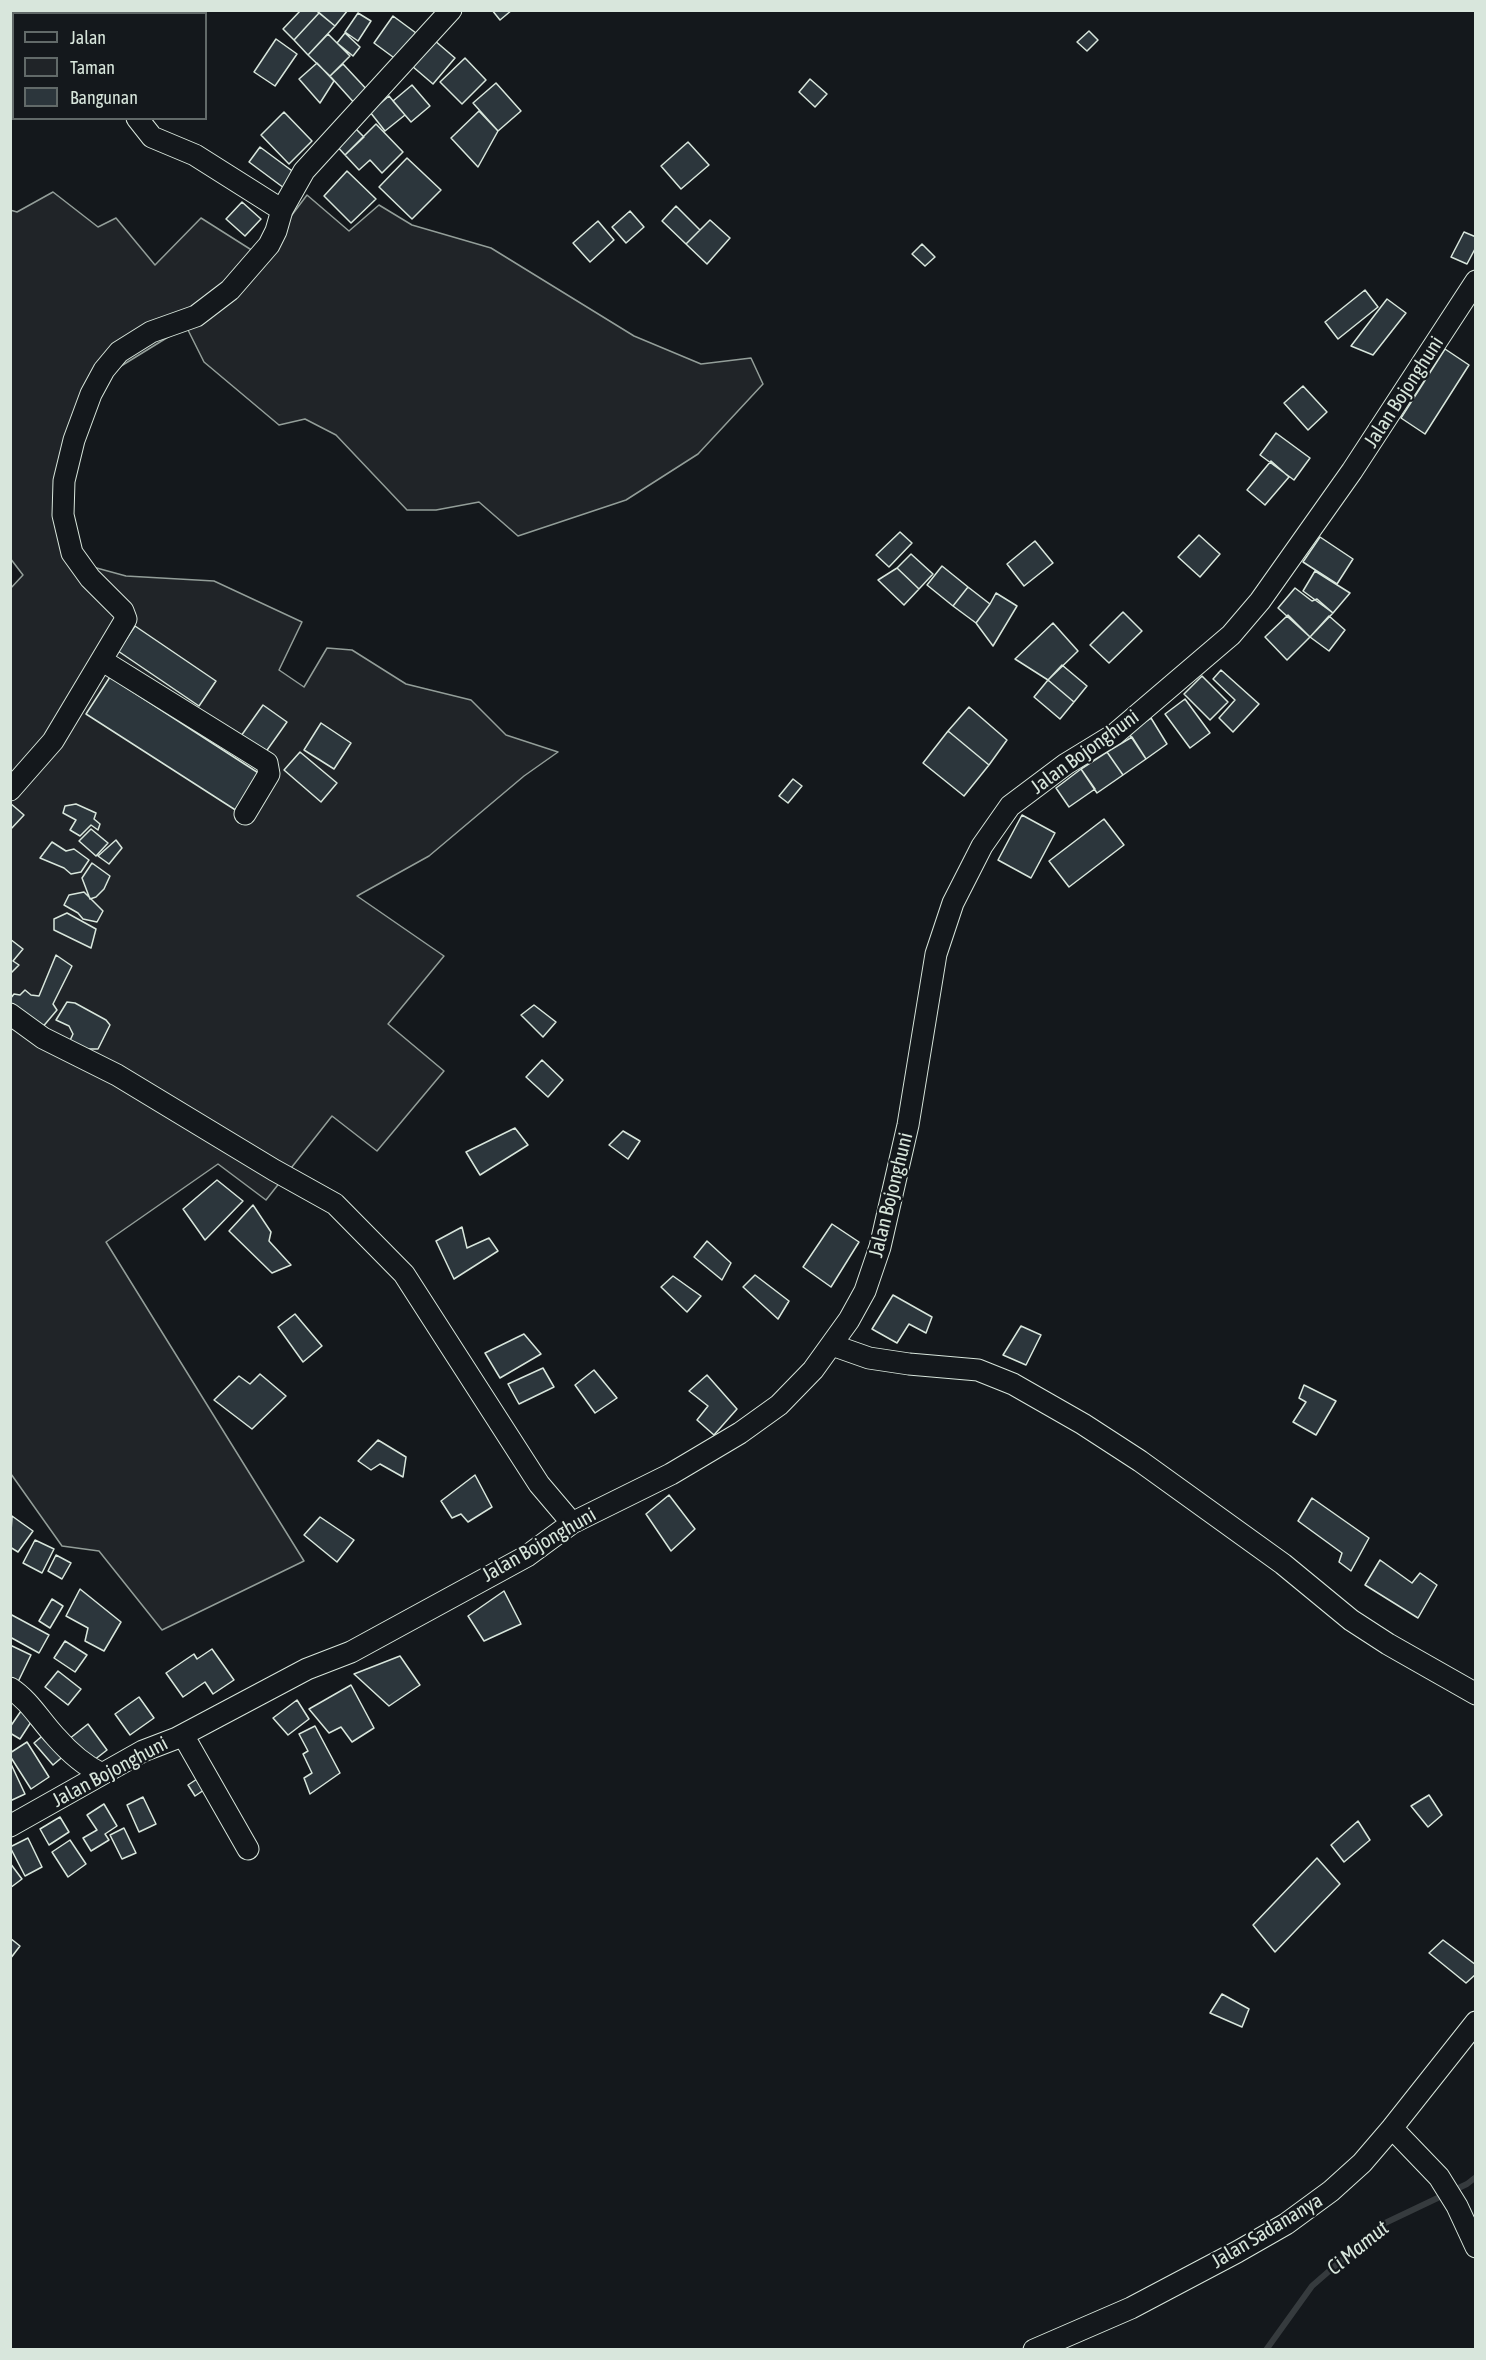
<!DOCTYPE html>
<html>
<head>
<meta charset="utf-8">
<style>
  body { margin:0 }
  #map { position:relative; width:1486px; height:2360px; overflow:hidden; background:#14181c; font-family:"Asap Condensed",sans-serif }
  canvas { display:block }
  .frame { position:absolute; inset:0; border:12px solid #d8e6dc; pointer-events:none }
  .legend { position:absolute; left:12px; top:12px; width:195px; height:108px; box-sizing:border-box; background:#14181c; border:2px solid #626a69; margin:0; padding:8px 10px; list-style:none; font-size:18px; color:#d8e6dc }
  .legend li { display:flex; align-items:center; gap:12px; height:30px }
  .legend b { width:30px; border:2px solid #626a69 }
</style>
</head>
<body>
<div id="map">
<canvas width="1486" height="2360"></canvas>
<div class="frame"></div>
<ul class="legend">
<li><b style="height:8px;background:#14181c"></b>Jalan</li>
<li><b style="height:16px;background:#202428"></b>Taman</li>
<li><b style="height:16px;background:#2c363c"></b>Bangunan</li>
</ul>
</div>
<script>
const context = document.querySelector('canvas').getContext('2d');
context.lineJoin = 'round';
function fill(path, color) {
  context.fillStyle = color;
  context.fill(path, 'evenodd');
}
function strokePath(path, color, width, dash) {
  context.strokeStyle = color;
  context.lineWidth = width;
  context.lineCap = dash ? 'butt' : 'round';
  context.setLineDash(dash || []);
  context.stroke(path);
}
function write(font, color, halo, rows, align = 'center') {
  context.font = font + ' "Asap Condensed",sans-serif';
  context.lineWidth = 4.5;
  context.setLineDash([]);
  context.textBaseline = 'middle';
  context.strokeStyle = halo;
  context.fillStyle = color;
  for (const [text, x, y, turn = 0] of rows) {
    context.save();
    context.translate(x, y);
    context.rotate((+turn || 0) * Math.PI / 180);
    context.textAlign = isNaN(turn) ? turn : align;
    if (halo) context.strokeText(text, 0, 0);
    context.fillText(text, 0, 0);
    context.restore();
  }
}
const green = new Path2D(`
  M53 192 98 227 116 218 155 265 201 218 261 256 307 195 349 231 379 205 412 225 491 248 634 336 701 364 751 358 763 384 698 454 626 500 518 536 479 502 436 510H407L336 435 305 419 279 425 204 362 186 326 87 387 62 478 71 561 126 576 214 581 302 622 279 670 304 687 327 648 352 650 406 684 471 700 506 735 558 752 524 776 429 856 357 896 444 956 388 1024 444 1071 377 1151 332 1116 266 1200 218 1164 106 1242 304 1561 162 1630 99 1551 62 1546 11 1474 10 589 23 575 10 558V210L17 212Z`);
const stream = new Path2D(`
  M1266 2350 1312 2286 1383 2224 1467 2184 1476 2177`);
const building = new Path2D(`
  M301 10H316L319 13 294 40 283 29Z
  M316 10H348L335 26Z
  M492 10H512L500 20Z
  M319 13 335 26 308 55 294 40Z
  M358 13 371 21 358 41 345 32Z
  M393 16 416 33 397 60 374 43Z
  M1089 31 1098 40 1087 51 1077 42Z
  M345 33 360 47 353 56 337 43Z
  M328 34 350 56 330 76 308 55Z
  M276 39 297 54 275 86 254 72Z
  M434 40 455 58 433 84 412 66Z
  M465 58 486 80 462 104 440 82Z
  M317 63 334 81 320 103 299 79Z
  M343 64 370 93 357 106 330 76Z
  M810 79 827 94 815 107 799 92Z
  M496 83 521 111 498 131 473 103Z
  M412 85 430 106 411 122 393 101Z
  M389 96 405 115 385 131 370 112Z
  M479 111 498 131 478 167 451 138Z
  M284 112 312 141 289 164 261 135Z
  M376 124 403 152 382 173 370 160 359 170 345 155Z
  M353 126 364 137 345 155 335 144Z
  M688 142 709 165 681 189 661 166Z
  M260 147 295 173 284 188 249 162Z
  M407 158 441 190 412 219 379 187Z
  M347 171 376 199 351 223 324 196Z
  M242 202 261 219 245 236 226 219Z
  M676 206 700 230 686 244 662 221Z
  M630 211 644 227 626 243 612 227Z
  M710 220 730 238 707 264 686 244Z
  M598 221 614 240 590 262 573 243Z
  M1464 232 1476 237V247L1467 264 1451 257Z
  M922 244 935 257 925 266 912 254Z
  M1365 290 1378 307 1338 339 1325 322Z
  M1387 299 1406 313 1373 355 1351 346Z
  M1445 349 1469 365 1425 434 1401 418Z
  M1303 386 1327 412 1308 430 1284 403Z
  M1276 433 1310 458 1294 480 1260 455Z
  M1271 461 1289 477 1265 505 1247 490Z
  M900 532 912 543 889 567 876 555Z
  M1199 535 1220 554 1200 577 1178 557Z
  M1320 537 1353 559 1337 584 1303 562Z
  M1035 541 1053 563 1024 586 1007 564Z
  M911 554 933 574 919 589 897 568Z
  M942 566 968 587 953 606 927 585Z
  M897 568 919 589 904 605 878 580Z
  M1315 571 1350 593 1333 613 1303 591Z
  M968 587 990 604 976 623 953 606Z
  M1295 588 1312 601 1317 599 1333 613 1310 637 1278 608Z
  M996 593 1017 606 993 646 976 623 990 604Z
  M1123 612 1142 631 1109 663 1090 645Z
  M1288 615 1310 637 1287 660 1265 637Z
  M1329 616 1345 630 1329 651 1310 637Z
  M1053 623 1078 651 1048 680 1015 659Z
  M135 626 216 681 199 706 118 651Z
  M1062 665 1087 686 1074 702 1048 680Z
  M1221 670 1259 704 1233 732 1219 718 1235 700 1213 679Z
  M1202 676 1228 702 1210 720 1184 694Z
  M110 677 260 774 237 811 86 714Z
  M1048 680 1074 702 1060 719 1034 697Z
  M1185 699 1210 733 1190 748 1165 714Z
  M263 705 287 722 265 753 241 736Z
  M969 707 1007 740 989 765 948 731Z
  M1151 718 1167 744 1146 759 1128 732Z
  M321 723 351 743 334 769 304 750Z
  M948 731 989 765 964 796 923 763Z
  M1132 737 1146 759 1123 775 1107 752Z
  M300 752 337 783 321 802 284 770Z
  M1107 752 1123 775 1097 793 1081 769Z
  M1081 769 1095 789 1069 807 1056 788Z
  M793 779 802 786 788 803 779 796Z
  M10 803 24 815 10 830Z
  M76 804 96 813 94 819 100 824 98 830 91 825 80 836 70 830 76 820 63 813 65 806Z
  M1022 815 1055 833 1031 878 998 860Z
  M1104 819 1124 845 1069 887 1049 861Z
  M91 829 108 843 96 856 79 841Z
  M116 840 122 848 109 864 98 856Z
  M52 842 66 851 74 849 89 860 81 872 71 874 64 868 40 858Z
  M92 863 110 876 104 889 96 897 90 899 82 878Z
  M84 892 103 911 97 922 83 919 78 913 64 905 69 895Z
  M67 913 96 929 91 948 54 930V919Z
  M10 939 23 949 13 961 19 965 10 974Z
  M56 955 72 966 53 1004 57 1010 41 1029 11 1009 13 1004 10 1003V999L14 994 20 995 25 990 31 995 39 996Z
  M67 1002 75 1003 106 1020 110 1025 98 1049H89L84 1054 67 1047 73 1034 69 1026 56 1020Z
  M534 1005 556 1022 543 1037 521 1015Z
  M542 1060 563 1080 548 1097 526 1077Z
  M515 1128 528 1145 480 1175 466 1152Z
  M623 1131 640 1141 628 1159 609 1145Z
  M217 1180 243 1201 205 1240 183 1209Z
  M253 1205 271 1232 269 1241 291 1265 272 1273 229 1231Z
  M832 1224 859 1242 831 1287 803 1267Z
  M462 1227 467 1248 489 1238 498 1251 454 1279 436 1241Z
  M707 1241 731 1263 722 1280 694 1257Z
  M755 1275 789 1301 778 1319 743 1287Z
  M673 1276 701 1296 687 1312 661 1287Z
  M893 1295 932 1317 926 1333 909 1324 897 1343 872 1329Z
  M295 1314 322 1346 303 1362 278 1327Z
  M1021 1326 1041 1335 1026 1365 1003 1355Z
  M524 1334 541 1354 500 1378 485 1353Z
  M543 1368 554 1387 519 1404 508 1384Z
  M594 1370 617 1398 595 1413 575 1385Z
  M260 1374 286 1396 252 1429 214 1400 239 1376 250 1384Z
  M707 1375 737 1409 714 1435 697 1420 708 1406 689 1391Z
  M1304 1385 1336 1401 1316 1435 1293 1422 1306 1402 1299 1398Z
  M378 1440 406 1457 403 1477 380 1464 371 1470 358 1461Z
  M475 1475 492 1507 468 1522 461 1514 452 1518 441 1501Z
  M669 1495 695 1529 671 1551 646 1514Z
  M1312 1498 1369 1538 1351 1571 1339 1562 1342 1553 1298 1521Z
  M12 1516 33 1531 18 1552 10 1547Z
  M320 1517 354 1540 337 1562 304 1535Z
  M35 1540 54 1549 42 1573 23 1563Z
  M56 1555 71 1563 62 1579 48 1571Z
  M1380 1560 1412 1583 1420 1573 1437 1585 1418 1618 1365 1585Z
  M80 1589 121 1622 104 1651 85 1641 88 1628 66 1616Z
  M504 1591 521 1624 484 1641 468 1616Z
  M52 1599 63 1606 50 1628 39 1621Z
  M10 1614 49 1635 39 1653 10 1637Z
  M65 1641 87 1655 75 1672 54 1658Z
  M10 1645 31 1655 16 1686 10 1684Z
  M212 1649 234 1680 213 1694 205 1682 183 1697 166 1673 194 1654 197 1659Z
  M400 1656 420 1685 389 1706 354 1674Z
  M58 1671 81 1689 68 1705 45 1687Z
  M351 1685 374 1728 352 1742 341 1727 329 1733 309 1709Z
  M139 1697 154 1718 130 1735 115 1714Z
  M297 1700 309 1719 288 1735 273 1718Z
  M21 1711 33 1719 20 1739 10 1733V1727Z
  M88 1724 107 1750 89 1764 69 1739Z
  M315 1726 340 1773 310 1794 304 1778 312 1773 303 1754 308 1751 299 1734Z
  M47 1732 66 1754 53 1765 34 1743Z
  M27 1742 49 1777 31 1789 10 1756V1753Z
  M11 1764 25 1794 10 1801V1764Z
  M200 1777 207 1788 195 1796 188 1785Z
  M1429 1795 1442 1815 1428 1827 1411 1806Z
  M143 1797 156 1824 139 1832 127 1805Z
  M104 1804 117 1826 105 1834 109 1840 91 1851 83 1838 97 1830 87 1815Z
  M60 1817 69 1832 49 1845 40 1829Z
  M1358 1821 1370 1840 1344 1862 1331 1845Z
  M124 1828 136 1853 122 1859 110 1835Z
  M28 1838 42 1867 25 1876 10 1847Z
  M70 1840 86 1864 68 1877 52 1852Z
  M1317 1858 1340 1884 1275 1952 1253 1925Z
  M10 1863 22 1879 10 1888Z
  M10 1938 20 1946 10 1959Z
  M1443 1940 1476 1965V1974L1466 1983 1429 1953Z
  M1222 1994 1249 2009 1242 2027 1210 2013Z`);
const minor = new Path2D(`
  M88 10 90 14
  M137 118 152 137 195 155 282 210
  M103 661 267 763 269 774 245 814
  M10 790 53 741 126 619 123 611 90 578 72 553 63 515 64 481 74 440 91 394 104 370 119 352 151 332 196 316 230 290 269 245 276 231 282 210 304 171 451 10
  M10 1014 43 1038 117 1075 274 1170 335 1204 404 1274 539 1484 572 1523
  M832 1345 869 1358 909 1364 978 1370 1013 1384 1083 1424 1140 1461 1283 1564 1351 1620 1388 1644 1476 1694
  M10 1688C29 1700 40 1720 55 1736 69 1752 83 1765 102 1774
  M183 1735 248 1849
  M10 1826 143 1751 177 1738 307 1669 351 1652 527 1556 572 1523 671 1474 740 1433 779 1405 813 1370 849 1320 865 1291 880 1247 908 1125 936 954 953 903 982 846 1010 806 1066 764 1115 734 1231 635 1260 601 1352 471 1476 281
  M1392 2128 1439 2177 1457 2206 1476 2247
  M1034 2350 1131 2308 1237 2252 1286 2224 1331 2191 1362 2163 1392 2128 1476 2022`);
const streetNames = [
  ["Jalan Bojonghuni",1404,392,-57],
  ["Jalan Bojonghuni",1085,752,-36],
  ["Jalan Bojonghuni",891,1195,-76],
  ["Jalan Bojonghuni",539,1545,-30],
  ["Jalan Bojonghuni",110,1772,-28],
  ["Jalan Sadananya",1267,2231,-31]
];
const waterNames = [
  ["Ci Mamut",1358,2248,-39]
];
fill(green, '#202428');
strokePath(green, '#939e99', 1.5);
strokePath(stream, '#363b3e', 6);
fill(building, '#2c363c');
strokePath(building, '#d8e6dc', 1.5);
strokePath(minor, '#d8e6dc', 23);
strokePath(minor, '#14181c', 21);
write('20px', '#d8e6dc', '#14181c', streetNames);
write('italic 21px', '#d8e6dc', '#14181c', waterNames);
</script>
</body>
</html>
